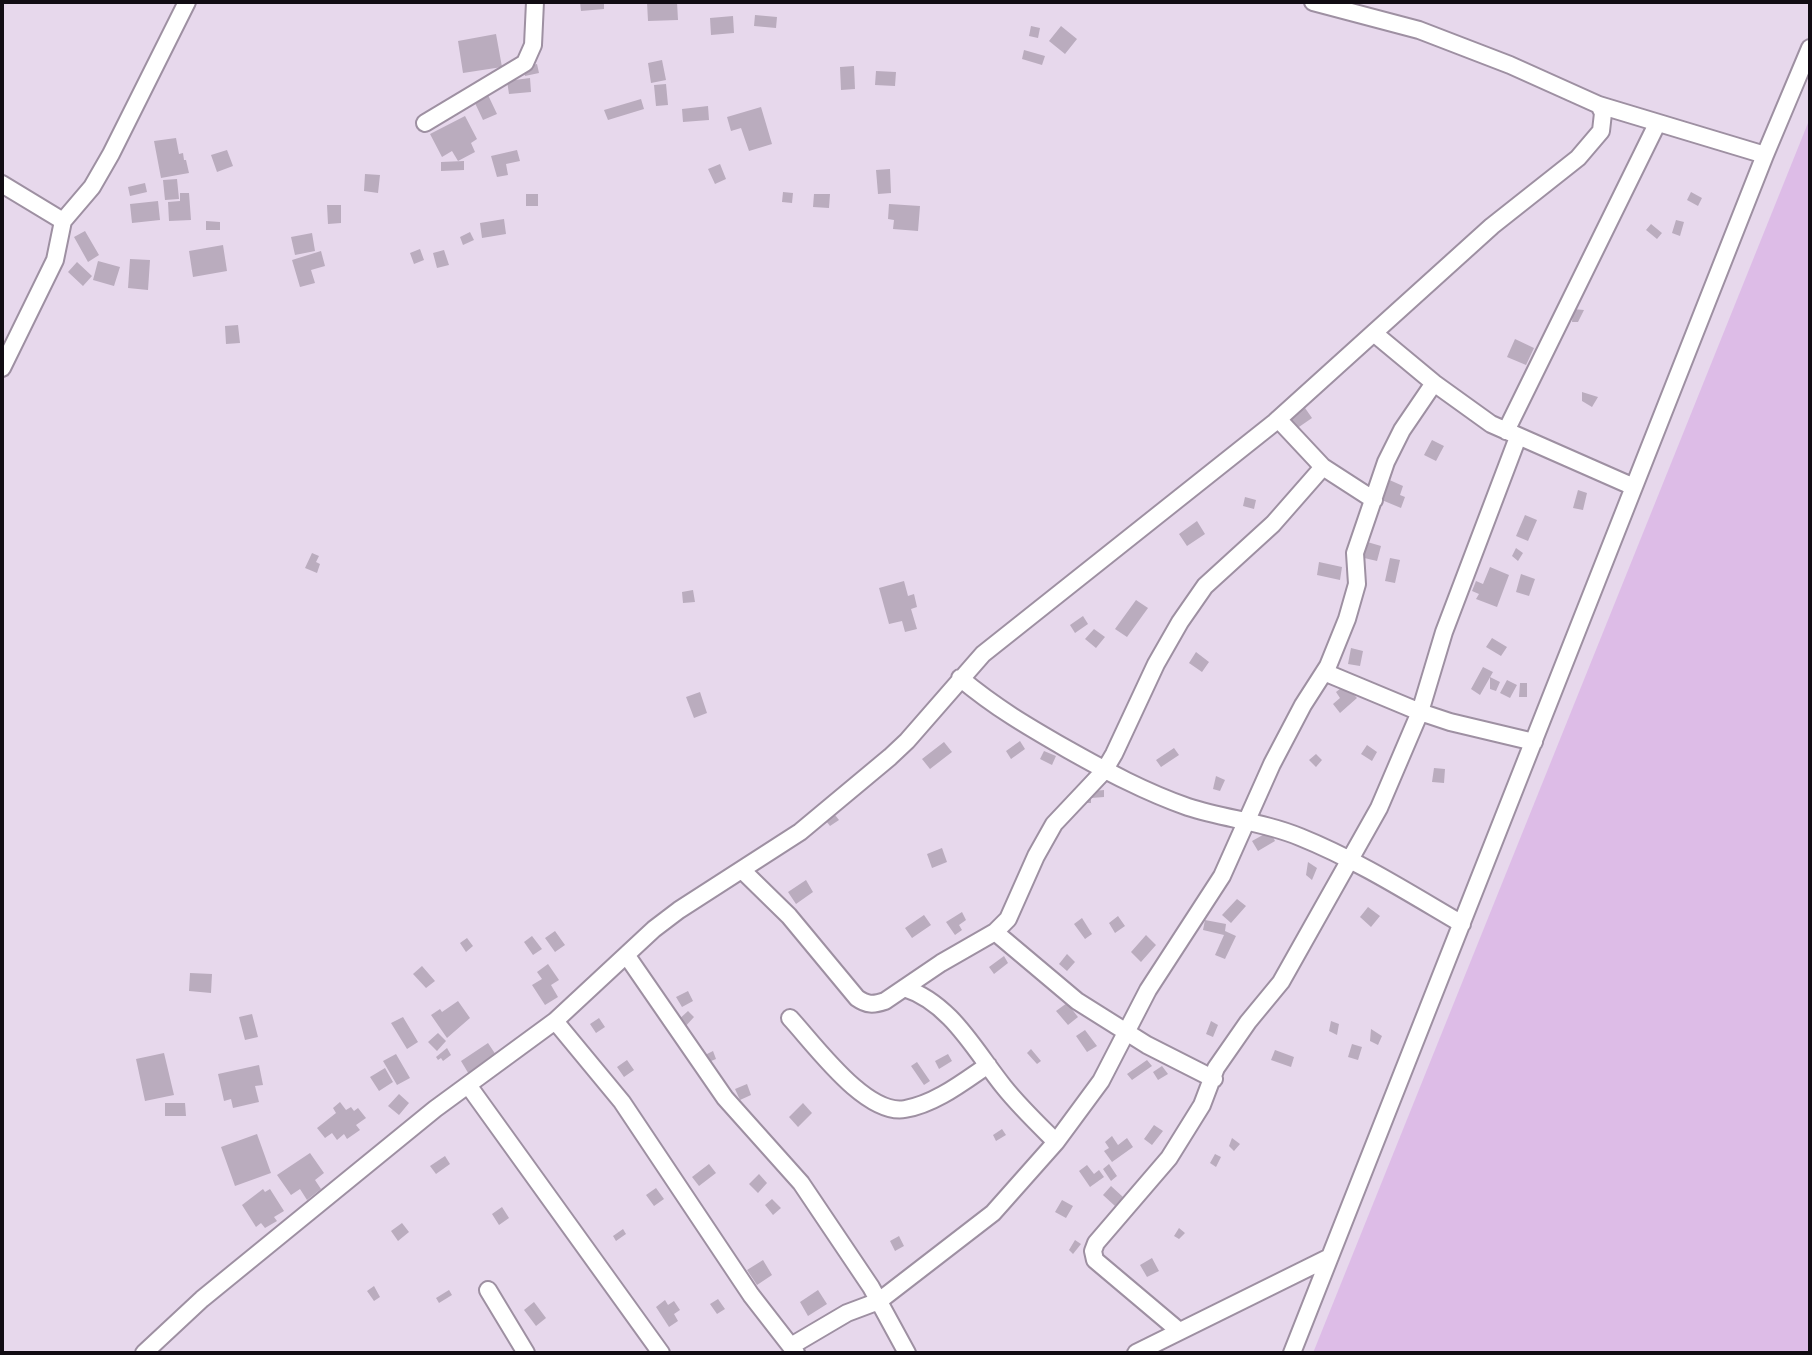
<!DOCTYPE html>
<html>
<head>
<meta charset="utf-8">
<style>
  body { margin:0 }
  #map { position:relative; width:1812px; height:1355px; overflow:hidden; background:#e7d8ec; font-family:"Roboto Condensed",sans-serif }
  canvas { display:block }
  .frame { position:absolute; inset:0; border:4px solid #110c13; pointer-events:none }
</style>
</head>
<body>
<div id="map">
<canvas width="1812" height="1355"></canvas>
<div class="frame"></div>
</div>
<script>
const context = document.querySelector('canvas').getContext('2d');
context.lineJoin = 'round';
function fill(path, color) {
  context.fillStyle = color;
  context.fill(path, 'evenodd');
}
function strokePath(path, color, width, dash) {
  context.strokeStyle = color;
  context.lineWidth = width;
  context.lineCap = dash ? 'butt' : 'round';
  context.setLineDash(dash || []);
  context.stroke(path);
}
const green = new Path2D(`
  M1810 118V1353H1313Z`);
const building = new Path2D(`
  M580 2H604V9L581 11Z
  M647 2H677L678 20 648 21Z
  M755 15 777 17 776 28 754 26Z
  M733 16 734 33 711 35 710 18Z
  M1031 26 1040 28 1038 38 1029 36Z
  M1061 26 1077 39 1065 54 1049 41Z
  M496 34 502 67 463 73 458 41Z
  M1024 50 1045 56 1042 65 1022 59Z
  M662 60 666 80 651 83 648 63Z
  M537 64 539 73 525 76 523 67Z
  M854 66 855 89 841 90 840 67Z
  M876 71 896 72 895 86 875 85Z
  M530 78 531 92 509 94 507 81Z
  M666 84 668 105 656 106 654 85Z
  M488 95 497 114 483 120 474 101Z
  M641 99 644 109 608 120 604 110Z
  M708 106 709 120 683 122 682 109Z
  M761 107 772 144 749 151 741 128 731 131 727 117Z
  M465 116 477 139 471 143 475 152 458 161 452 151 442 157 430 134Z
  M176 138 179 154 183 153 184 160H186L189 173 161 178 154 141Z
  M227 150 233 166 217 172 211 155Z
  M517 150 520 161 506 164 508 175 497 177 491 156Z
  M464 161V170L441 171V162Z
  M720 164 726 179 715 184 708 169Z
  M890 169 891 193 878 194 876 170Z
  M365 174 380 175 378 193 364 191Z
  M177 179 179 199 165 200 163 180Z
  M145 183 147 192 130 196 128 187Z
  M783 192 793 193 792 203 782 202Z
  M1691 192 1702 198 1698 206 1687 200Z
  M180 193H189L191 220 169 221 168 202 180 201Z
  M526 194H538V206H526Z
  M814 194H830L829 208 813 207Z
  M158 201 160 220 132 223 130 204Z
  M889 204 920 206 918 231 893 229 894 220 888 219Z
  M327 205H341V223L328 224Z
  M504 219 506 234 482 238 480 223Z
  M1676 220 1684 222 1680 236 1672 233Z
  M206 221 220 222V230H206Z
  M1651 224 1662 233 1657 239 1646 230Z
  M85 231 99 255 88 262 74 237Z
  M470 232 474 240 463 245 460 237Z
  M312 233 315 251 295 255 291 237Z
  M223 245 227 271 193 277 189 251Z
  M420 249 424 260 414 264 410 253Z
  M444 250 449 265 437 268 433 253Z
  M321 251 325 266 311 270 315 283 300 287 292 260Z
  M130 259 150 260 148 290 128 288Z
  M98 261 120 267 114 286 93 280Z
  M77 262 92 276 83 286 68 272Z
  M1573 309 1584 310 1578 322H1572Z
  M238 325 240 343 226 344 225 326Z
  M1515 339 1534 348 1526 365 1507 357Z
  M1582 392 1598 397 1592 407 1582 401Z
  M1305 408 1312 418 1296 429 1289 419Z
  M1432 440 1444 446 1436 461 1424 455Z
  M1385 478 1403 486 1400 495 1405 497 1401 508 1377 498Z
  M1578 490 1587 493 1583 510 1573 508Z
  M1245 497 1256 500 1254 509 1243 506Z
  M1525 515 1537 520 1528 541 1516 536Z
  M1197 521 1205 534 1187 546 1179 534Z
  M1364 541 1381 546 1377 561 1360 557Z
  M1516 548 1523 553 1518 561 1512 556Z
  M312 553 319 556 316 562 320 564 317 573 305 568Z
  M1390 558 1400 560 1395 583 1385 581Z
  M1319 562 1342 567 1340 580 1317 575Z
  M1490 567 1509 575 1497 607 1476 599 1479 594 1472 591 1476 581 1483 584Z
  M1521 574 1535 579 1529 596 1516 592Z
  M904 581 908 596 914 594 917 607 911 609 917 629 905 632 902 621 889 624 879 588Z
  M693 590 695 602 683 603 682 592Z
  M1136 600 1148 608 1127 637 1115 629Z
  M1083 616 1088 624 1075 633 1070 625Z
  M1094 629 1105 637 1096 648 1085 639Z
  M1492 638 1507 647 1501 656 1486 647Z
  M1351 648 1363 651 1360 666 1348 664Z
  M1196 652 1209 662 1202 672 1189 663Z
  M1483 667 1493 672 1480 695 1471 689Z
  M1490 677 1500 682 1496 691 1490 689Z
  M1507 680 1517 685 1510 698 1500 693Z
  M1520 683H1527V697H1519Z
  M1345 685 1357 698 1340 713 1333 704 1340 698 1336 692Z
  M700 692 707 713 694 718 686 697Z
  M1020 741 1025 749 1011 759 1006 751Z
  M944 742 952 752 930 769 922 759Z
  M1367 745 1377 752 1372 761 1361 754Z
  M1174 748 1179 755 1161 767 1156 760Z
  M1044 751 1056 756 1052 765 1040 759Z
  M1316 754 1322 760 1316 767 1309 760Z
  M1434 768 1445 769 1444 783 1432 782Z
  M1216 776 1225 780 1220 791 1213 789Z
  M1104 790V797L1091 798V803H1086L1084 792Z
  M831 810 839 820 830 826 823 817Z
  M1270 831 1275 841 1258 851 1252 841Z
  M942 848 947 862 932 868 927 854Z
  M1308 862 1317 868 1312 880 1306 875Z
  M806 880 813 892 796 904 788 892Z
  M1237 899 1246 906 1231 923 1222 915Z
  M1368 907 1380 916 1371 927 1360 917Z
  M962 912 966 920 959 925 962 930 955 935 946 922Z
  M924 915 931 925 912 938 905 928Z
  M1118 916 1125 926 1115 933 1109 923Z
  M1082 918 1092 934 1085 939 1074 924Z
  M1205 920 1226 924 1225 931 1236 936 1225 959 1215 955 1224 935 1203 930Z
  M555 931 565 945 555 952 545 938Z
  M1146 935 1156 945 1141 962 1131 952Z
  M532 936 542 949 533 955 524 942Z
  M467 938 473 946 466 952 460 943Z
  M1067 954 1075 962 1067 971 1059 964Z
  M1004 956 1008 963 994 974 989 967Z
  M548 964 559 980 551 985 558 997 545 1005 532 985 542 979 537 972Z
  M422 966 435 981 426 988 413 974Z
  M190 973 212 974 211 993 189 991Z
  M688 991 693 1001 682 1007 676 997Z
  M458 1001 470 1018 447 1038 431 1015 440 1009 442 1012Z
  M1067 1003 1078 1017 1068 1025 1056 1011Z
  M688 1011 694 1017 683 1029 676 1022Z
  M252 1014 258 1037 245 1040 239 1017Z
  M403 1017 418 1042 407 1049 391 1023Z
  M599 1018 605 1027 596 1033 590 1024Z
  M1211 1021 1218 1025 1213 1037 1206 1034Z
  M1331 1021 1339 1024 1337 1035 1329 1031Z
  M1371 1029 1382 1036 1378 1045 1370 1041Z
  M1085 1030 1097 1046 1087 1052 1076 1036Z
  M438 1033 446 1041 437 1051 428 1042Z
  M488 1043 498 1058 470 1076 461 1061Z
  M1352 1044 1362 1047 1358 1060 1348 1057Z
  M447 1048 451 1055 443 1061 441 1058 438 1060 436 1057Z
  M1031 1049 1041 1061 1037 1064 1027 1053Z
  M1275 1050 1294 1057 1291 1067 1271 1060Z
  M713 1051 716 1059 706 1063 703 1056Z
  M164 1053 174 1095 145 1101 136 1059Z
  M396 1054 410 1078 397 1085 383 1061Z
  M948 1054 952 1061 939 1069 935 1061Z
  M627 1060 634 1070 624 1077 617 1067Z
  M1147 1060 1152 1066 1132 1080 1127 1074Z
  M917 1062 930 1081 924 1085 911 1066Z
  M259 1065 263 1085 255 1086 259 1102 233 1108 231 1099 224 1101 218 1074Z
  M1162 1066 1168 1074 1158 1080 1153 1072Z
  M385 1068 393 1082 379 1091 370 1077Z
  M747 1084 751 1095 740 1100 735 1089Z
  M399 1094 409 1103 399 1115 388 1106Z
  M340 1102 346 1110 351 1107 354 1111 358 1108 366 1118 356 1125 360 1130 347 1139 344 1134 337 1140 332 1133 325 1138 317 1128 336 1113 333 1108Z
  M165 1103H185L186 1116H165Z
  M803 1103 812 1113 798 1127 789 1117Z
  M1154 1125 1163 1131 1152 1145 1144 1139Z
  M1002 1129 1006 1135 996 1141 993 1135Z
  M257 1134 271 1173 235 1186 221 1147Z
  M1112 1136 1118 1145 1127 1138 1133 1147 1112 1162 1104 1151 1109 1148 1105 1142Z
  M1232 1138 1240 1144 1234 1151 1229 1146Z
  M310 1153 324 1173 315 1180 321 1189 307 1200 300 1189 291 1195 277 1175Z
  M1215 1154 1221 1157 1216 1167 1210 1163Z
  M445 1156 450 1164 436 1174 430 1166Z
  M709 1164 716 1173 699 1186 692 1177Z
  M1109 1164 1117 1176 1111 1181 1103 1169Z
  M1087 1165 1094 1174 1099 1170 1104 1177 1090 1187 1079 1171Z
  M759 1174 767 1183 758 1193 749 1184Z
  M1111 1186 1123 1197 1115 1206 1103 1195Z
  M656 1188 664 1199 654 1206 646 1195Z
  M263 1189 265 1192 270 1189 284 1211 274 1217 277 1221 265 1228 261 1223 256 1227 242 1205Z
  M772 1199 781 1208 773 1215 765 1205Z
  M1062 1200 1073 1206 1066 1218 1055 1212Z
  M502 1207 509 1218 499 1225 492 1214Z
  M402 1223 409 1232 398 1241 391 1231Z
  M1179 1228 1185 1233 1179 1239 1174 1236Z
  M623 1229 626 1234 616 1241 613 1236Z
  M899 1236 904 1246 895 1251 890 1241Z
  M1075 1240 1081 1244 1073 1254 1069 1250Z
  M1152 1258 1159 1271 1147 1277 1140 1265Z
  M763 1260 772 1275 757 1285 747 1270Z
  M374 1286 380 1297 374 1301 367 1291Z
  M449 1290 452 1295 439 1303 436 1298Z
  M818 1290 827 1304 808 1316 800 1302Z
  M718 1299 725 1309 717 1314 710 1304Z
  M665 1300 668 1305 674 1301 680 1310 674 1314 678 1321 669 1327 656 1307Z
  M534 1302 546 1318 536 1326 524 1310Z`);
const minor = new Path2D(`
  M1313 2 1419 30 1510 65 1599 105 1765 155
  M425 123 525 63 533 45 535 2
  M2 184 63 221
  M1375 334 1434 383 1491 424 1634 487
  M2 368 55 260 63 221 92 187 111 154 187 2
  M1278 419 1323 467 1374 500
  M1506 431 1657 124
  M1324 672 1420 712 1450 722 1534 742
  M960 678C996 708 1027 726 1067 749 1106 771 1145 792 1188 807 1225 819 1264 822 1300 837 1357 860 1409 893 1462 924
  M743 871 789 916 857 998C867 1005 873 1005 885 1001L941 963 995 932 1008 919 1036 856 1054 824 1104 771 1114 754 1156 664 1180 622 1205 586 1273 524 1323 467
  M995 932 1077 1001 1147 1045 1214 1079
  M627 956 725 1098 801 1183 871 1287 907 1353
  M904 988C951 1003 975 1051 1004 1087 1020 1107 1038 1124 1056 1142
  M790 1018C815 1045 866 1116 905 1109 935 1104 963 1082 988 1065
  M555 1021 622 1102 751 1295 796 1353
  M468 1085 661 1353
  M488 1290 526 1353
  M1178 1330 1095 1260 1093 1251 1096 1243 1169 1158 1202 1105 1216 1068 1248 1022 1281 982 1379 808 1420 712 1444 632 1518 437
  M791 1346 847 1313 879 1301 993 1213 1056 1142 1101 1081 1148 990 1222 876 1272 764 1303 705 1328 666 1347 619 1357 584 1355 553 1386 462 1402 430 1434 383
  M144 1353 202 1299 435 1109 555 1021 654 929 679 910 800 832 890 757 907 741 983 654 1275 422 1492 226 1578 158 1601 131 1603 113 1599 105
  M1136 1353 1330 1257
  M1292 1353 1765 155 1810 48`);
fill(green, '#ddbce7');
fill(building, '#baacbe');
strokePath(minor, '#9e90a2', 20);
strokePath(minor, '#fff', 16);
</script>
</body>
</html>
